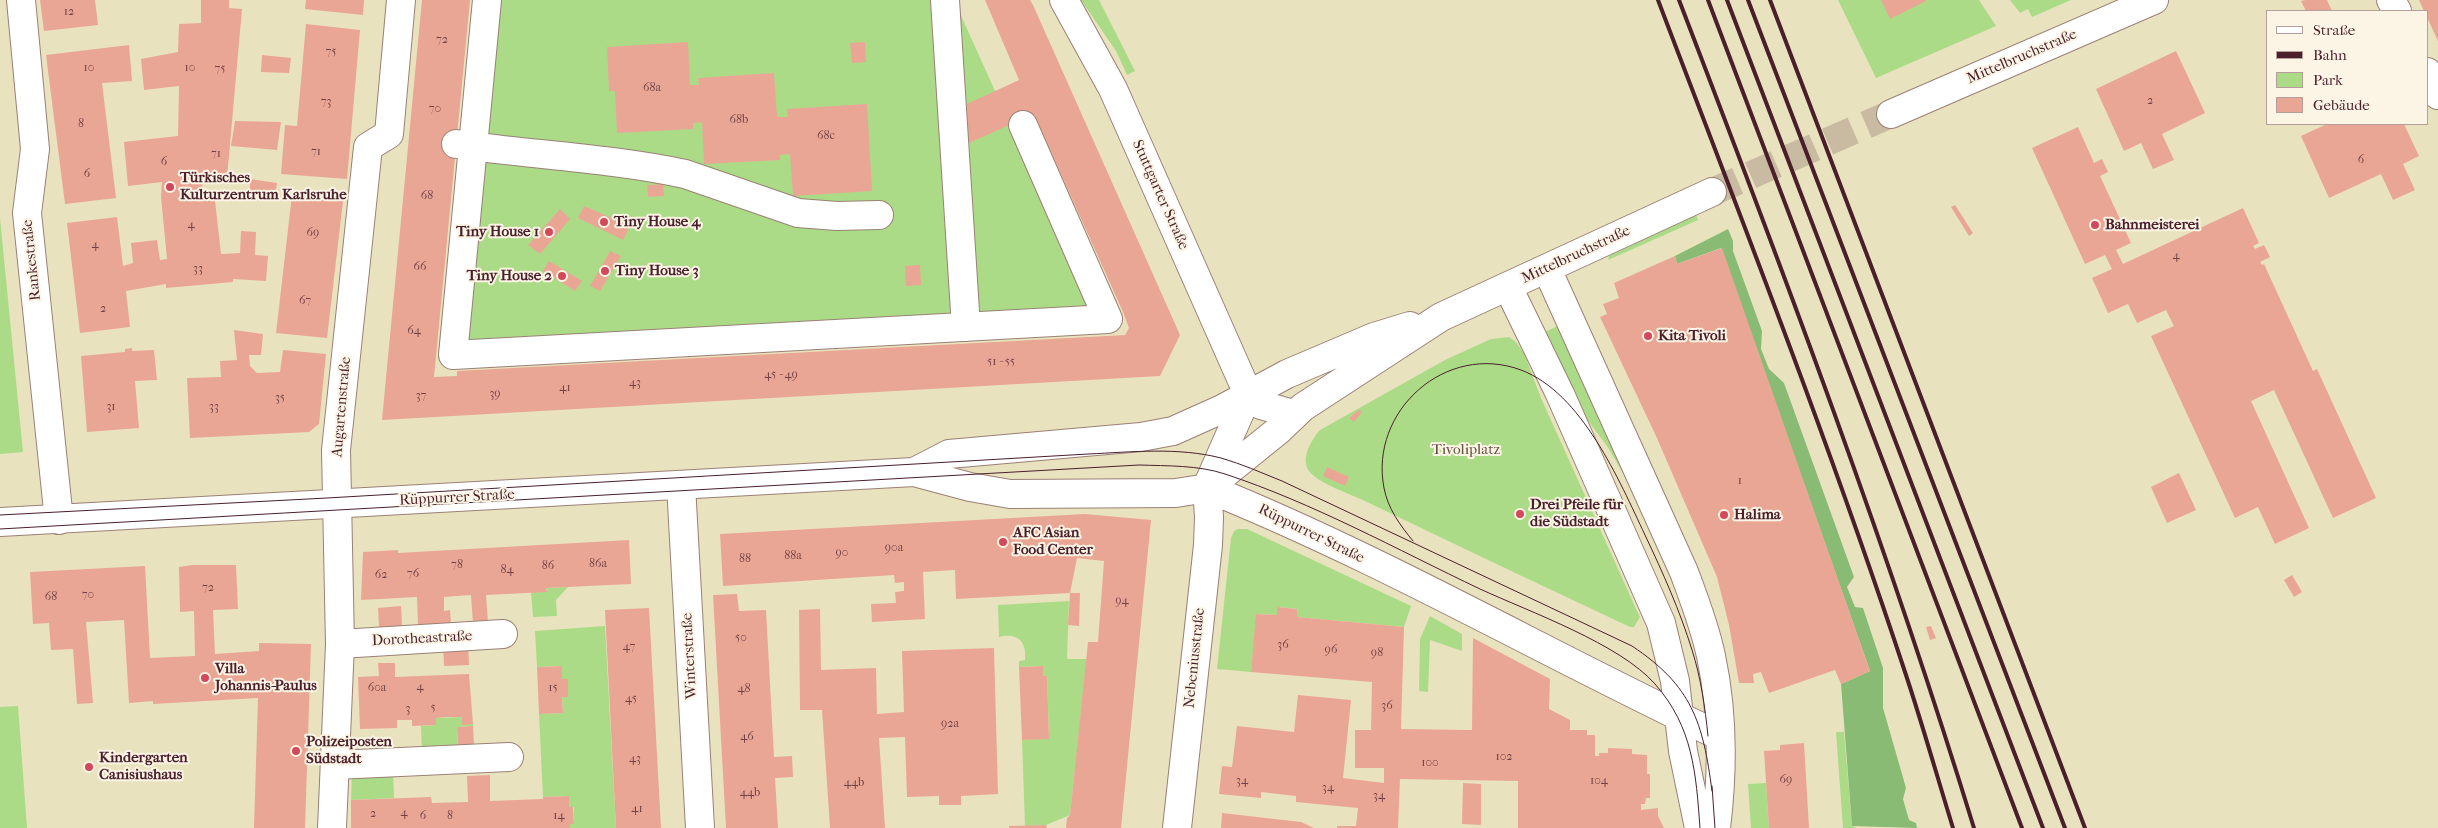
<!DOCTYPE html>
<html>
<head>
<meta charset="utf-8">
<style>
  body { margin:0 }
  #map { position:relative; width:2438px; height:828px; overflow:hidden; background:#e9e2bf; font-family:"IM FELL French Canon",serif }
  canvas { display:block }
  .legend { position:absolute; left:2266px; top:10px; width:162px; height:115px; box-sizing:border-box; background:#fcf5e5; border:1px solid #b59f9b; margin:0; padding:6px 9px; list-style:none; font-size:15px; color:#4a1f2b }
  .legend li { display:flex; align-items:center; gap:10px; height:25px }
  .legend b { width:25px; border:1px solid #b59f9b }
</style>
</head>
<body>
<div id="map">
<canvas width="2438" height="828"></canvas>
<ul class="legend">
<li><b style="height:6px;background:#fff"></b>Straße</li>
<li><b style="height:6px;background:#4a1f2b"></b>Bahn</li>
<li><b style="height:14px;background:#acdb88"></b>Park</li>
<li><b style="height:14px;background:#eaa695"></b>Gebäude</li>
</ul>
</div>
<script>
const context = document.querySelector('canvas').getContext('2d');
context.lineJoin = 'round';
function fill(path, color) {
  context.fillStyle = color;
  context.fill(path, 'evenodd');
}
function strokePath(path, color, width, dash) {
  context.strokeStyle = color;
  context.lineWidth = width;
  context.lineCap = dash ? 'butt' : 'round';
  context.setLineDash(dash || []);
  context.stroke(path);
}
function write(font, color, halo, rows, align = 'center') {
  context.font = font + ' "IM FELL French Canon",serif';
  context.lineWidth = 4;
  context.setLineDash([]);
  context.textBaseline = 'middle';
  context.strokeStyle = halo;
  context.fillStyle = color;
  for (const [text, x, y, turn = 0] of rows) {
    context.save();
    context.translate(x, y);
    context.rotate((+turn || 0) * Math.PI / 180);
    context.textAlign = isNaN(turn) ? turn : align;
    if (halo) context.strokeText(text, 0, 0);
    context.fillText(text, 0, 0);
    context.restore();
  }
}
const green = new Path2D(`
  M495 0H954L1088 297 1086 306 1081 310 472 341 463 334Z
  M1081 0H1099L1135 71 1127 75 1116 51Z
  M1838 0H1979L1996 26 1876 78Z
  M2010 0H2071L2032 17 2028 9 2020 13Z
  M1696 215 1698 220 1608 260 1609 256Z
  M0 218 23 452 0 454Z
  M1558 326 1632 488 1607 446 1574 402 1542 333Z
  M1509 337 1516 342 1524 353 1541 398 1637 611 1640 617 1634 627H1630C1543 586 1456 545 1369 503 1354 495 1318 484 1309 471 1300 458 1312 439 1320 430L1445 360 1491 339Z
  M1238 529H1247L1411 606 1404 627 1297 617V609L1278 607 1277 615 1257 614 1251 672 1217 669 1231 538 1234 531Z
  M568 587 556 600 557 616 533 617 531 592 547 591 546 588Z
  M1069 601 1067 659H1087L1070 815 1046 825 1025 826 1022 740 1049 738 1047 676H1043L1042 666 1019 667V661L1025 660C1027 642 1018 632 999 637L998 605Z
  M1430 616 1462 634V651L1430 640 1428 692 1419 691 1420 639Z
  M605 626 616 828H570V824H574V807H569V796L543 797 539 714 563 713 562 697 568 696V679H562V666L537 667 535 631Z
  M18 706 27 828H0V707Z
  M462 717 463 724H473V726L457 727 458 752 422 753 421 726 436 725V718Z
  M1836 732H1844L1852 826 1857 828H1843Z
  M393 769 394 798 351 800 352 771Z
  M1766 783 1769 828H1751L1748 784Z`);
const forest = new Path2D(`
  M1728 229 1733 241V251L1762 331 1761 349 1769 369 1784 383 1854 577 1847 587 1855 607 1863 608 1883 668V708L1906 788 1903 799 1909 820 1916 823 1917 828 1852 826 1841 684 1870 671 1721 248 1677 264 1675 256Z`);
const building = new Path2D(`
  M40 0H95L98 25 44 31Z
  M201 0H229V8L242 9 227 178 203 175 202 193 214 192 221 254 240 253 241 231 256 232 255 255 268 256 266 281 233 279V282L166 288V284L126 291 130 327 80 333 67 223 117 217 123 266 133 263 131 243 157 240 160 260 167 259 161 197 162 182 128 186 124 142 178 136 179 86 144 90 141 59 178 52 179 24 201 23Z
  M306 0H364L363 15 305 9Z
  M422 0H470L434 377 457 376V371L1125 335 1129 328 1123 312 1034 114 969 143 967 104 1019 80 985 0H1030L1033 5 1180 335 1160 376 382 420Z
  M1881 0H1925L1926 1 1890 19Z
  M2305 0H2327L2332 11H2306L2301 1Z
  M2419 0H2438V41L2427 17V11H2424Z
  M306 24 360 30 347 179 281 174 285 125 297 126Z
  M688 42 690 85H699L698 78 774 73 777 117H788L787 109 867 104 872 191 793 196 790 154 780 155V160L704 164 702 122 693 123V129L617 133 615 91H609L607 47Z
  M865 42 866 62 852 63 850 43Z
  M129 45 132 81 102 83 116 198 65 204 46 55Z
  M2176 51 2205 113 2162 134 2174 160 2153 169 2141 143 2124 151 2096 89Z
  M262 55 291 58 289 73 261 72Z
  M235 121 281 122 277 150 231 146Z
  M2327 124H2404L2419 156 2403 164 2415 190 2393 200 2381 174 2329 198 2301 136Z
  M2078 127 2094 163 2102 159 2108 172 2100 176 2131 243 2116 250 2123 264 2243 208 2259 243 2253 246 2255 249 2264 245 2270 257 2260 262 2262 265 2264 264 2313 371 2317 369 2376 498 2333 518 2274 390 2251 401 2309 528 2275 544 2258 507 2235 518 2151 336 2174 326 2166 310 2137 323 2128 304 2108 313 2092 278 2112 269 2105 255 2085 264 2032 148Z
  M250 179 277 183 275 197 250 194Z
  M663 184 664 196 648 197 647 185Z
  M292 195 343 201 327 338 276 333Z
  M1955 205 1973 233 1969 236 1951 207Z
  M584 206 630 226 623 240 578 218Z
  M560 209 570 219 540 254 528 245Z
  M1722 248 1870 671 1841 684 1835 670 1769 693 1761 672 1753 674 1754 683H1739L1729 625 1717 577 1656 436 1600 317 1607 314 1603 304 1619 298 1614 283 1675 256 1677 264Z
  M610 251 621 256 600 291 590 286Z
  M549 261 582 281 575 291 543 271Z
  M920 265 921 285 906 286 905 266Z
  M234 330 263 334 261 355H249L250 366 257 373 280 372 283 350 326 354 319 424 309 432 190 438 187 378 221 377 220 361 237 360Z
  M132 348V351L154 350 157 380 135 381 139 428 87 432 81 356 125 352V349Z
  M1359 410 1362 412 1354 422 1349 418Z
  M1327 467 1349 477 1345 486 1323 476Z
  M2179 473 2196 510 2167 523 2151 487Z
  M1085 514 1151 520 1121 828H1066L1067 818 1070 815 1088 642H1098L1104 561 1077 558 1070 593 956 599 955 570 923 572 925 619 872 622 871 604 896 603 895 592 904 591V582L895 583 894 575 723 586 720 534Z
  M629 540 631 584 546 588 547 592 486 595 488 622 473 623 471 595 444 597V611L450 610 451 624 418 625 417 597 361 600 363 552 398 550V553Z
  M192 565H236L238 609 213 610 215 654 259 651V643L311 644 305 828H254L258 698 153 704V701L129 703 124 620 86 622 93 703 77 704 73 649 51 650 49 623 33 624 30 572 145 566 150 658 195 656 194 611 180 612 179 567Z
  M2292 575 2302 592 2294 597 2284 580Z
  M1070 593H1080L1079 626 1068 625Z
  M737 594 739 611 766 610 774 757 792 756 793 777 775 778 778 828H726L713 595Z
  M401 606 402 626 379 627 378 608Z
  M1277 607 1297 609V617L1404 627 1401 729 1472 730 1473 638 1550 679 1549 709 1570 720V730H1587V735H1595V756H1599V753H1608V748L1632 749V754L1647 755V774H1650V798H1646L1645 804H1641V810L1658 808V816L1664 828H1518V781L1400 779 1398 828H1337V826H1356L1358 808 1296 802V796L1261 792V798L1219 794 1222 766 1232 767 1237 726 1294 732 1298 695 1351 700 1343 778 1384 783V768H1355V730H1371L1372 682 1251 672 1256 614 1277 615Z
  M649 608 661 828H616L605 610Z
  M820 609 821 670 876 668 877 714 904 712 902 651 994 648 998 794 961 796V805H939V796L907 797 905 737 879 738 885 828H830L822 710H800L799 610Z
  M1931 626 1936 638 1930 640 1926 627Z
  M468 643 469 665 444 666 443 644Z
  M378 663H395V677L469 674 473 724 462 725V717H446L436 718V725L412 726V720H397V728L360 729 358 677 379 676Z
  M562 666V679H568V697H562L563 713 539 714 537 667Z
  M1043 666V676H1047L1049 739 1022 740 1019 667Z
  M473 726 474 746H458L457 727Z
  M1804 743 1809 828H1769L1764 751 1780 750V745Z
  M490 775V801L543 799V797L569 796V807H573L574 824H570V828H351V800L431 797 432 803 468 802 467 776Z
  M1463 783 1481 784V825L1462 824Z
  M1222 813 1301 822 1314 828H1221Z
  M1046 825 1047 828H1009V826Z`);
const secondaryTunnel = new Path2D(`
  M1712 192 1891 114`);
const street = new Path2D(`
  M21 0 35 149 27 213 59 520
  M487 0 453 355 1108 319 1023 125
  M945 0 966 327
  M456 144C533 155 609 158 685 174L798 213 837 216 879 215
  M681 485 700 828
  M340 644 503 634
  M335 765 509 757
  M332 828 340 644 336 450 368 147 389 134 401 0
  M1177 828 1208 545 1209 517 1207 488C1383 559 1548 655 1720 736`);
const secondary = new Path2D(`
  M1064 0 1113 89 1248 394 1261 405 1293 414
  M2391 0 2397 11
  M2427 72 2438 95
  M1891 114 2154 0
  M1547 269 1684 572C1694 599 1705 627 1711 656 1723 712 1723 771 1716 828
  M1508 287 1560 394 1661 623 1675 681 1683 751 1699 828
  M914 472 949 454 1141 437 1173 431 1222 409 1287 374 1374 337 1410 326
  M1207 487 1248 394
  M0 522 914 472 970 487 1010 494 1176 493 1207 488 1280 429 1303 407 1441 317 1712 192`);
const tram = new Path2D(`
  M0 515 327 498 1088 454C1132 452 1178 447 1221 458 1242 464 1262 473 1282 481L1632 646C1692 686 1703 722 1712 791
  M0 529 1139 465C1167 466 1198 465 1225 474 1313 503 1396 549 1480 589 1530 612 1620 644 1655 684 1693 727 1696 773 1700 828
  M1413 541C1400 525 1388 509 1384 488 1369 411 1446 342 1521 370 1582 393 1619 480 1645 535 1663 573 1680 611 1692 650 1701 678 1705 707 1708 736
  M1712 786 1715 828`);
const rail = new Path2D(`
  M1658 0C1743 223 1830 445 1905 672 1922 723 1937 776 1953 828
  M1679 0C1784 273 1888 548 1974 828
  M1708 0 2022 828
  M1727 0 2043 828
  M1748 0 2065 828
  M1770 0 2085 828`);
const markers = [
  [170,187,5,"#d1495b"],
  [604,222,5,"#d1495b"],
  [2095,225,5,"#d1495b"],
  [549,232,5,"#d1495b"],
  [605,271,5,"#d1495b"],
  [562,276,5,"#d1495b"],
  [1648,336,5,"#d1495b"],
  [1520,514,5,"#d1495b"],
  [1724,515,5,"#d1495b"],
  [1003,542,5,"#d1495b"],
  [205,678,5,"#d1495b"],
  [296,751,5,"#d1495b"],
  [89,767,5,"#d1495b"]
];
const numberNames = [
  ["12",69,12],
  ["72",442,40],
  ["75",331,52],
  ["10",89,68],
  ["10",190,68],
  ["75",220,69],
  ["68a",652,88],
  ["2",2150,101],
  ["73",326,102],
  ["70",435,109],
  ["68b",739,120],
  ["8",81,124],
  ["68c",826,136],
  ["71",316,152],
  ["71",216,154],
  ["6",2361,160],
  ["6",164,162],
  ["6",87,174],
  ["68",427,196],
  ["4",191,225],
  ["69",313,233],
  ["4",95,245],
  ["4",2176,256],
  ["66",420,267],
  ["33",198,269],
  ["67",305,301],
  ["2",103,309],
  ["64",414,331],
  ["51 - 55",1001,362],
  ["45 - 49",781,375],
  ["43",635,383],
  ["41",565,388],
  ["39",495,394],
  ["37",421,396],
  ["35",280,398],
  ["31",111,407],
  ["33",214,407],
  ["1",1740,481],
  ["90a",894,548],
  ["90",842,553],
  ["88a",793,556],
  ["88",745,559],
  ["86a",598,564],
  ["78",457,565],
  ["86",548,566],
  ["84",507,570],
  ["76",413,574],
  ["62",381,575],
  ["72",208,588],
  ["70",88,595],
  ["68",51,597],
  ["94",1122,601],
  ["50",741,638],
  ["36",1283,645],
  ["47",629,647],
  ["96",1331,650],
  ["98",1377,653],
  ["4",420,687],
  ["60a",377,688],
  ["15",553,688],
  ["48",744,689],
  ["45",631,699],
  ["36",1387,706],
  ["5",433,708],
  ["3",408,709],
  ["92a",950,724],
  ["46",747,737],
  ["102",1504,757],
  ["43",635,759],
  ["100",1430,763],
  ["69",1786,780],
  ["34",1242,781],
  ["104",1599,781],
  ["44b",854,783],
  ["34",1328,788],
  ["44b",750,793],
  ["34",1379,796],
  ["41",637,809],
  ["4",404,813],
  ["2",373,814],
  ["6",423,816],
  ["8",450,816],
  ["14",559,816]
];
const streetNames = [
  ["Mittelbruchstraße",2022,57,-23],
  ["Stuttgarter Straße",1160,195,66],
  ["Mittelbruchstraße",1576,255,-25],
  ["Rankestraße",32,260,-96],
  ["Augartenstraße",342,407,-85],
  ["Rüppurrer Straße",457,498,-3],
  ["Rüppurrer Straße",1311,534,26],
  ["Dorotheastraße",422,639,-3],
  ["Winterstraße",690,656,-93],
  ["Nebeniusstraße",1195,658,-84]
];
const poiNames = [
  ["Türkisches",180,178],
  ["Kulturzentrum Karlsruhe",180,195],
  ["Tiny House 4",614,222],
  ["Bahnmeisterei",2105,225],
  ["Tiny House 1",539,232,"right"],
  ["Tiny House 3",615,271],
  ["Tiny House 2",552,276,"right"],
  ["Kita Tivoli",1658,336],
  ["Drei Pfeile für",1530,505],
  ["die Südstadt",1530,522],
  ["Halima",1734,515],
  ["AFC Asian",1013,533],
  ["Food Center",1013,550],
  ["Villa",215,669],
  ["Johannis-Paulus",215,686],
  ["Polizeiposten",306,742],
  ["Südstadt",306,759],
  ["Kindergarten",99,758],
  ["Canisiushaus",99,775]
];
const parkNames = [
  ["Tivoliplatz",1466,450]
];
fill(green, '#acdb88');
fill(forest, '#89bb74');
fill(building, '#eaa695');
strokePath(secondaryTunnel, '#c9bba1', 28, [28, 14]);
strokePath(street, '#9a8075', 30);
strokePath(secondary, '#9a8075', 30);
strokePath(street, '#fff', 28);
strokePath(secondary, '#fff', 28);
strokePath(tram, '#4a1f2b', 1);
strokePath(rail, '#4a1f2b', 4);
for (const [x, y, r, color] of markers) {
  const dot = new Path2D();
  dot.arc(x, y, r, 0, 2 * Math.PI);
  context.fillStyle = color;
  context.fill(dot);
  strokePath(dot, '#fcf5e5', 2);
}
write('12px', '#724146', null, numberNames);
write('15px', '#4a1f2b', '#fcf5e5', streetNames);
write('bold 15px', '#4a1f2b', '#fcf5e5', poiNames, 'left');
write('15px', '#624e42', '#fcf5e5', parkNames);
</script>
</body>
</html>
